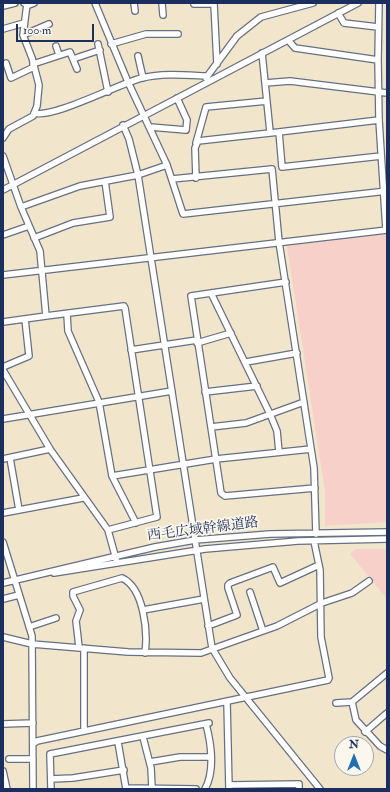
<!DOCTYPE html>
<html>
<head>
<meta charset="utf-8">
<style>
  body { margin:0 }
  #map { position:relative; width:390px; height:792px; overflow:hidden; background:#f1e6cb; font-family:"IM FELL Double Pica",serif }
  canvas { display:block }
  .frame { position:absolute; inset:0; border:4px solid #1b2f5e; pointer-events:none }
  .north { position:absolute; left:334px; top:736px; width:40px; height:40px; box-sizing:border-box; background:#fbf7ec; border:1px solid #a1a7b3; border-radius:50%; rotate:0deg; font-size:11px; font-weight:700; line-height:16px; text-align:center; color:#1b2f5e }
  .north::after { content:''; display:block; margin:auto; width:14px; height:18px; background:#1f6fb2; clip-path:polygon(50% 0,100% 100%,50% 72%,0 100%) }
  .scale { position:absolute; left:16px; top:24px; width:78px; height:18px; box-sizing:border-box; border:2px solid #1b2f5e; border-top:0; padding-left:5px; font-size:12px; line-height:14px; white-space:nowrap; color:#1b2f5e; -webkit-text-stroke:3px #fbf7ec; paint-order:stroke }
</style>
</head>
<body>
<div id="map">
<canvas width="390" height="792"></canvas>
<div class="frame"></div>
<div class="north">N</div>
<div class="scale">100 m</div>
</div>
<script>
const context = document.querySelector('canvas').getContext('2d');
context.lineJoin = 'round';
function fill(path, color) {
  context.fillStyle = color;
  context.fill(path, 'evenodd');
}
function strokePath(path, color, width, dash) {
  context.strokeStyle = color;
  context.lineWidth = width;
  context.lineCap = dash ? 'butt' : 'round';
  context.setLineDash(dash || []);
  context.stroke(path);
}
function write(font, color, halo, rows, align = 'center') {
  context.font = font + ' "IM FELL Double Pica","Noto Serif JP",serif';
  context.lineWidth = 3.5;
  context.setLineDash([]);
  context.textBaseline = 'middle';
  context.strokeStyle = halo;
  context.fillStyle = color;
  for (const [text, x, y, turn = 0] of rows) {
    context.save();
    context.translate(x, y);
    context.rotate((+turn || 0) * Math.PI / 180);
    context.textAlign = isNaN(turn) ? turn : align;
    if (halo) context.strokeText(text, 0, 0);
    context.fillText(text, 0, 0);
    context.restore();
  }
}
const built = new Path2D(`
  M387 234V522L325 526V492L287 246Z
  M355 549H387V599L350 554Z`);
const minor = new Path2D(`
  M24 3 29 5 34 3
  M95 3 128 82 167 165 183 214 387 191
  M134 3 135 11
  M162 3 163 15
  M194 4H214L217 64
  M3 6 15 3
  M338 13 344 23 378 27
  M3 29 24 23
  M23 35 49 24
  M288 40 295 48 378 60 379 120 386 230
  M98 44 108 92
  M111 44 146 34H178
  M56 46 59 55
  M262 53 270 132
  M138 56 143 78
  M73 59 100 50
  M378 60 379 3
  M6 63 11 78 34 67
  M33 64 70 52 77 69
  M206 78 237 36 261 17 313 3
  M265 83 290 81 387 93
  M34 113C53 119 120 83 142 78 162 73 185 75 206 76
  M379 120 279 132 282 167 381 156
  M123 125 129 139 138 175 212 648 230 678 320 789
  M150 127 186 130 187 120 177 98
  M3 138 9 129 33 116 37 106 39 85 32 58 23 35 27 4
  M196 143 206 107 267 101
  M3 156 21 207 40 251 46 316 124 306 125 308 157 517 108 530
  M196 178 195 148 198 141 279 132
  M172 179 272 169 279 242 314 468 316 534
  M3 190 358 3
  M21 207 80 186 138 175 167 165
  M3 235 29 226
  M34 238 73 223 110 217 105 181
  M3 275 387 230
  M286 282 191 296 221 493 225 496 315 488
  M211 293 270 414 277 431 279 452
  M67 314 68 331 99 402 112 476 216 459 311 449
  M3 322 46 316
  M197 343 231 333
  M131 350 197 340
  M246 362 297 353
  M3 367 29 356 25 319
  M3 370 50 449 108 530 116 559
  M205 392 257 386
  M3 419 172 391
  M211 427 246 423 304 402
  M10 458 19 510
  M3 459 50 449
  M112 476 136 523
  M3 513 83 498
  M3 542 32 636 33 789
  M54 573 205 549 298 541 387 539
  M3 583 155 547 195 540 270 534 387 532
  M250 592 263 631
  M3 599 19 595
  M143 610 204 599
  M208 626 237 615 228 588V585L230 583 273 567 280 583 319 565
  M29 627 56 618
  M3 637 32 644 128 652 201 653 277 626 322 603 352 593 369 581
  M79 647 76 621 80 610 73 596V592L122 578C144 588 148 632 145 653
  M227 702 229 789
  M352 702 356 720 380 746 387 750
  M336 703 352 702 387 673
  M3 724 33 723
  M84 730V648
  M365 732 387 713
  M143 737 151 768 152 788
  M118 742 126 789
  M33 744 37 741 328 680 329 678 321 637 320 570 314 541
  M9 759H33
  M150 762 180 757H210
  M3 771 7 789
  M51 779 73 778 124 770
  M229 785 299 784V789
  M126 788 196 789
  M51 789 50 754 209 723
  M205 789C215 771 211 743 206 724`);
const streetNames = [
  ["西毛広域幹線道路",203,530,-7]
];
fill(built, '#f7d1c9');
strokePath(minor, '#666f84', 8);
strokePath(minor, '#fff', 5.5);
write('14px', '#1b2f5e', '#fbf7ec', streetNames);
</script>
</body>
</html>
